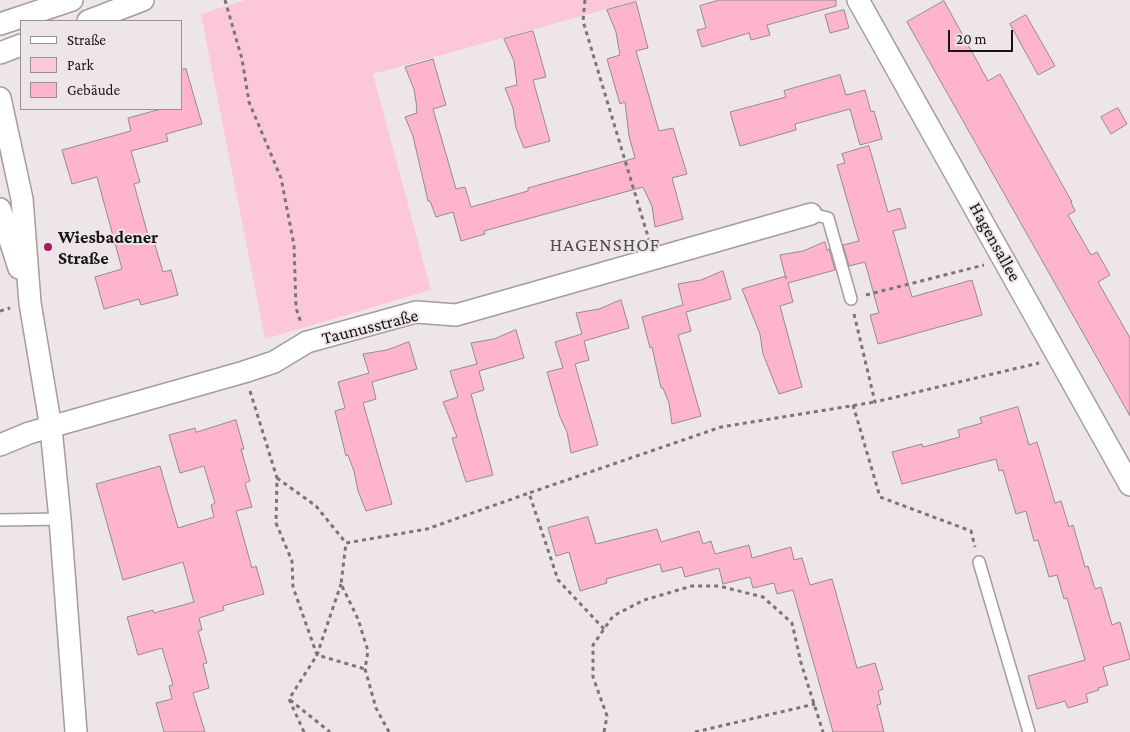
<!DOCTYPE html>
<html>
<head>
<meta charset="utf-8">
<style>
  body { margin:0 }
  #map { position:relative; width:1130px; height:732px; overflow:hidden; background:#ede5e7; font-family:"Crimson Pro",serif }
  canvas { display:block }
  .legend { position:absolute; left:20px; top:20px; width:162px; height:90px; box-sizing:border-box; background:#ede5e7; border:1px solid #979193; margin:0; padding:6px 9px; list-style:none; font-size:15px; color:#171415 }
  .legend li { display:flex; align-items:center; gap:10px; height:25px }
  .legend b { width:25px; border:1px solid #979193 }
  .scale { position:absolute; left:948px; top:30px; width:65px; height:22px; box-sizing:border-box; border:2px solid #171415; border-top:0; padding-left:6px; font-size:15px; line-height:18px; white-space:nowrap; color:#171415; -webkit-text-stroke:4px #ede5e7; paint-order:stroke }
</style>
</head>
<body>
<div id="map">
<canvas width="1130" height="732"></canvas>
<ul class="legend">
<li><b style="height:6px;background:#fff"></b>Straße</li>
<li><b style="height:14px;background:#fcc8d8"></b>Park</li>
<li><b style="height:14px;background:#ffb4cd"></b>Gebäude</li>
</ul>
<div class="scale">20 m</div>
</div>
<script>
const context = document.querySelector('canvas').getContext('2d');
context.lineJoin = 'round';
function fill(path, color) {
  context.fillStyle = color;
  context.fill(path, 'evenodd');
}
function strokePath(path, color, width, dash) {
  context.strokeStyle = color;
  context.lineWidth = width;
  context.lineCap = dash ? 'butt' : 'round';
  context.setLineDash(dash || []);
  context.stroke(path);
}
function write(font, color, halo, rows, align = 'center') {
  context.font = font + ' "Crimson Pro",serif';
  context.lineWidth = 4;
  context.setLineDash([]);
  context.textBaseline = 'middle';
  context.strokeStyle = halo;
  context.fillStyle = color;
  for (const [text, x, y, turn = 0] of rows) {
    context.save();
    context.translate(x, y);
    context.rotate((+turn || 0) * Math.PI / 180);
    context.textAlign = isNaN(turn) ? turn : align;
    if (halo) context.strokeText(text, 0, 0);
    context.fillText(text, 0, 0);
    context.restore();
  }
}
const green = new Path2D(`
  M245 0H639L373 74 431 290 265 339 201 14Z`);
const building = new Path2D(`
  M720 0H836V6L767 25 770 35 751 40 749 33 702 47 697 30 706 28 700 6Z
  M944 1 988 81 1000 74 1072 202H1071L1075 211 1068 215 1091 255 1097 252 1110 275 1098 282 1130 338V416L907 22Z
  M636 2 648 48 636 51 659 131 673 128 687 174 672 178 683 219 655 227 652 206 643 187 484 231 485 234 461 241 453 212 436 217 430 201H428L413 136 405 117 417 113 416 109 417 108 414 89 405 67 433 59 446 105 433 109 456 189 465 187 471 207 528 191V188L635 158 629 136 625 102 620 104 607 59 620 55 616 32 607 10Z
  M844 10 849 28 830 33 825 15Z
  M1026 15 1055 66 1038 75 1010 24Z
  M533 31 546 77 533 80 550 141 524 148 516 128 513 108 505 88 517 85 514 61 504 39Z
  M186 69 202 124 166 134 168 141 131 151 140 182 134 184 149 239 153 238 163 272 171 270 178 295 141 305 139 299 104 309 95 277 122 269 97 177 72 184 62 150 131 131 128 118 161 109H181V70Z
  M840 75 846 95 865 90 871 112 874 111 882 139 860 145 850 109 795 124 796 130 740 146 730 112 786 97 784 91Z
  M1118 108 1127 124 1111 134 1101 117Z
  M869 146 888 212 900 208 906 228 893 231 912 297 972 280 982 315 878 344 870 315 879 313 865 262 849 266 843 245 859 241 837 165 845 163 842 154Z
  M825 242 827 250 829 249 835 270 788 283 793 302 780 306 802 387 779 394 763 354 760 334 742 289 786 276V279L780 255 803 251Z
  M723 271 731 299 686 312 691 331 678 335 701 416 672 424 669 403 663 388H661L652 347 650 348 642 317 683 305 678 284 701 280Z
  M621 300 629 328 584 341 589 360 575 364 598 445 571 453 567 432 560 417 547 372 563 368 555 342 582 334 576 313 599 309Z
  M516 330 524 358 479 371 484 390 471 394 493 475 466 482 452 438 457 437 443 402 458 397 450 371 477 364 471 343 494 339Z
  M409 342 417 369 372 382 376 399 363 403 392 504 366 511 358 491 354 471 348 455 346 456 335 411 345 408 338 382 369 373 363 354 387 350Z
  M1018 407 1029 445 1037 442 1055 503 1061 501 1069 527 1073 525 1085 567 1088 566 1095 589 1101 587 1112 625 1120 622 1130 658V659L1103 667 1108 685 1098 688 1099 690 1086 694 1088 702 1068 708 1065 701 1037 709 1028 676 1085 660 1067 598 1064 599 1057 575 1049 577 1038 540 1034 541 1026 511 1016 514 1003 470 999 471 996 459 902 484 892 452 922 444 923 447 960 437 958 430 982 423 980 418Z
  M236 420 244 449H241L250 481 245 483 252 507 236 511 252 568 256 566 264 594 223 606 224 610 199 618 202 630 198 631 207 663 203 664 209 688 193 693 205 732H164L156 703 172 699 169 686 173 685 162 648 138 655 127 617 153 610 154 613 194 602 183 562 123 580 96 484 160 466 178 528 214 517 211 505 215 503 204 466 180 473 169 435 195 428 196 432Z
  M588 517 596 544 657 529 661 542 699 531 703 544 711 541 715 554 749 545 752 558 791 547 794 560 802 558 810 585 832 579 857 668 875 663 883 689 878 691 881 704 877 705 884 732H833L793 590 777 594 774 583 753 588 750 577 723 584 719 568 685 577 682 567 662 572 660 564 606 579 607 583 580 591 569 552 556 556 548 528Z`);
const path = new Path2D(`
  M225 0 242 59 249 102 281 178 294 245 296 308 301 323
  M585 0 583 21 649 240
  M866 295 984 265
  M0 311 10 308
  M854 314 875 402 1039 363
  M250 391 277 478 276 523 292 561 293 587 317 655 365 669
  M853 405 880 497 971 531 975 547
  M277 478 316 506 346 543
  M604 629 558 580 529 493 721 427 875 402
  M290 700 330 732
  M304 732 289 699 317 655 341 584
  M389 732 376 708 365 669 368 651 358 619 341 584 346 543 427 529 529 493
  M604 732 607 716 593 677V645L613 616 644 600 692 586H719L763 597 792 623 801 663 823 732
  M695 732 815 704`);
const lane = new Path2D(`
  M811 214 828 218 851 299
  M0 520 60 519
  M979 562 1029 732`);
const street = new Path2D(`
  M858 0 1130 485
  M88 21 143 0
  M0 24 72 0
  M0 53 21 45
  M0 98 22 199 30 303 51 428 60 519 76 732
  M0 209 19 268
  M0 445 29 433 244 372 274 362 307 342 416 312 456 315 811 214`);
const markers = [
  [48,247,5,"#a81c60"]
];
const poiNames = [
  ["Wiesbadener",58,237],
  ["Straße",58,258]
];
const streetNames = [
  ["Hagensallee",995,242,61],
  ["Taunusstraße",370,327,-14]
];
const neighbourhoodNames = [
  ["HAGENSHOF",605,245]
];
fill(green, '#fcc8d8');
fill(building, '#ffb4cd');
strokePath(building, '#928b8d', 1);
strokePath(lane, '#a49c9e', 14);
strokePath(street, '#a49c9e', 24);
strokePath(path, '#7a7576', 3, [4, 4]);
strokePath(lane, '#fff', 11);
strokePath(street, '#fff', 21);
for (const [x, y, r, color] of markers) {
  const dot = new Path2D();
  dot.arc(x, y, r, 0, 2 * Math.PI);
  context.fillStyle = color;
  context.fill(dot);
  strokePath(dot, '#ede5e7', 2);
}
write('bold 18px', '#171415', '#ede5e7', poiNames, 'left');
write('18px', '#171415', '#ede5e7', streetNames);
context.letterSpacing = '1px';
write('19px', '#524c4e', '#ede5e7', neighbourhoodNames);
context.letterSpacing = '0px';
</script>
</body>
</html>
